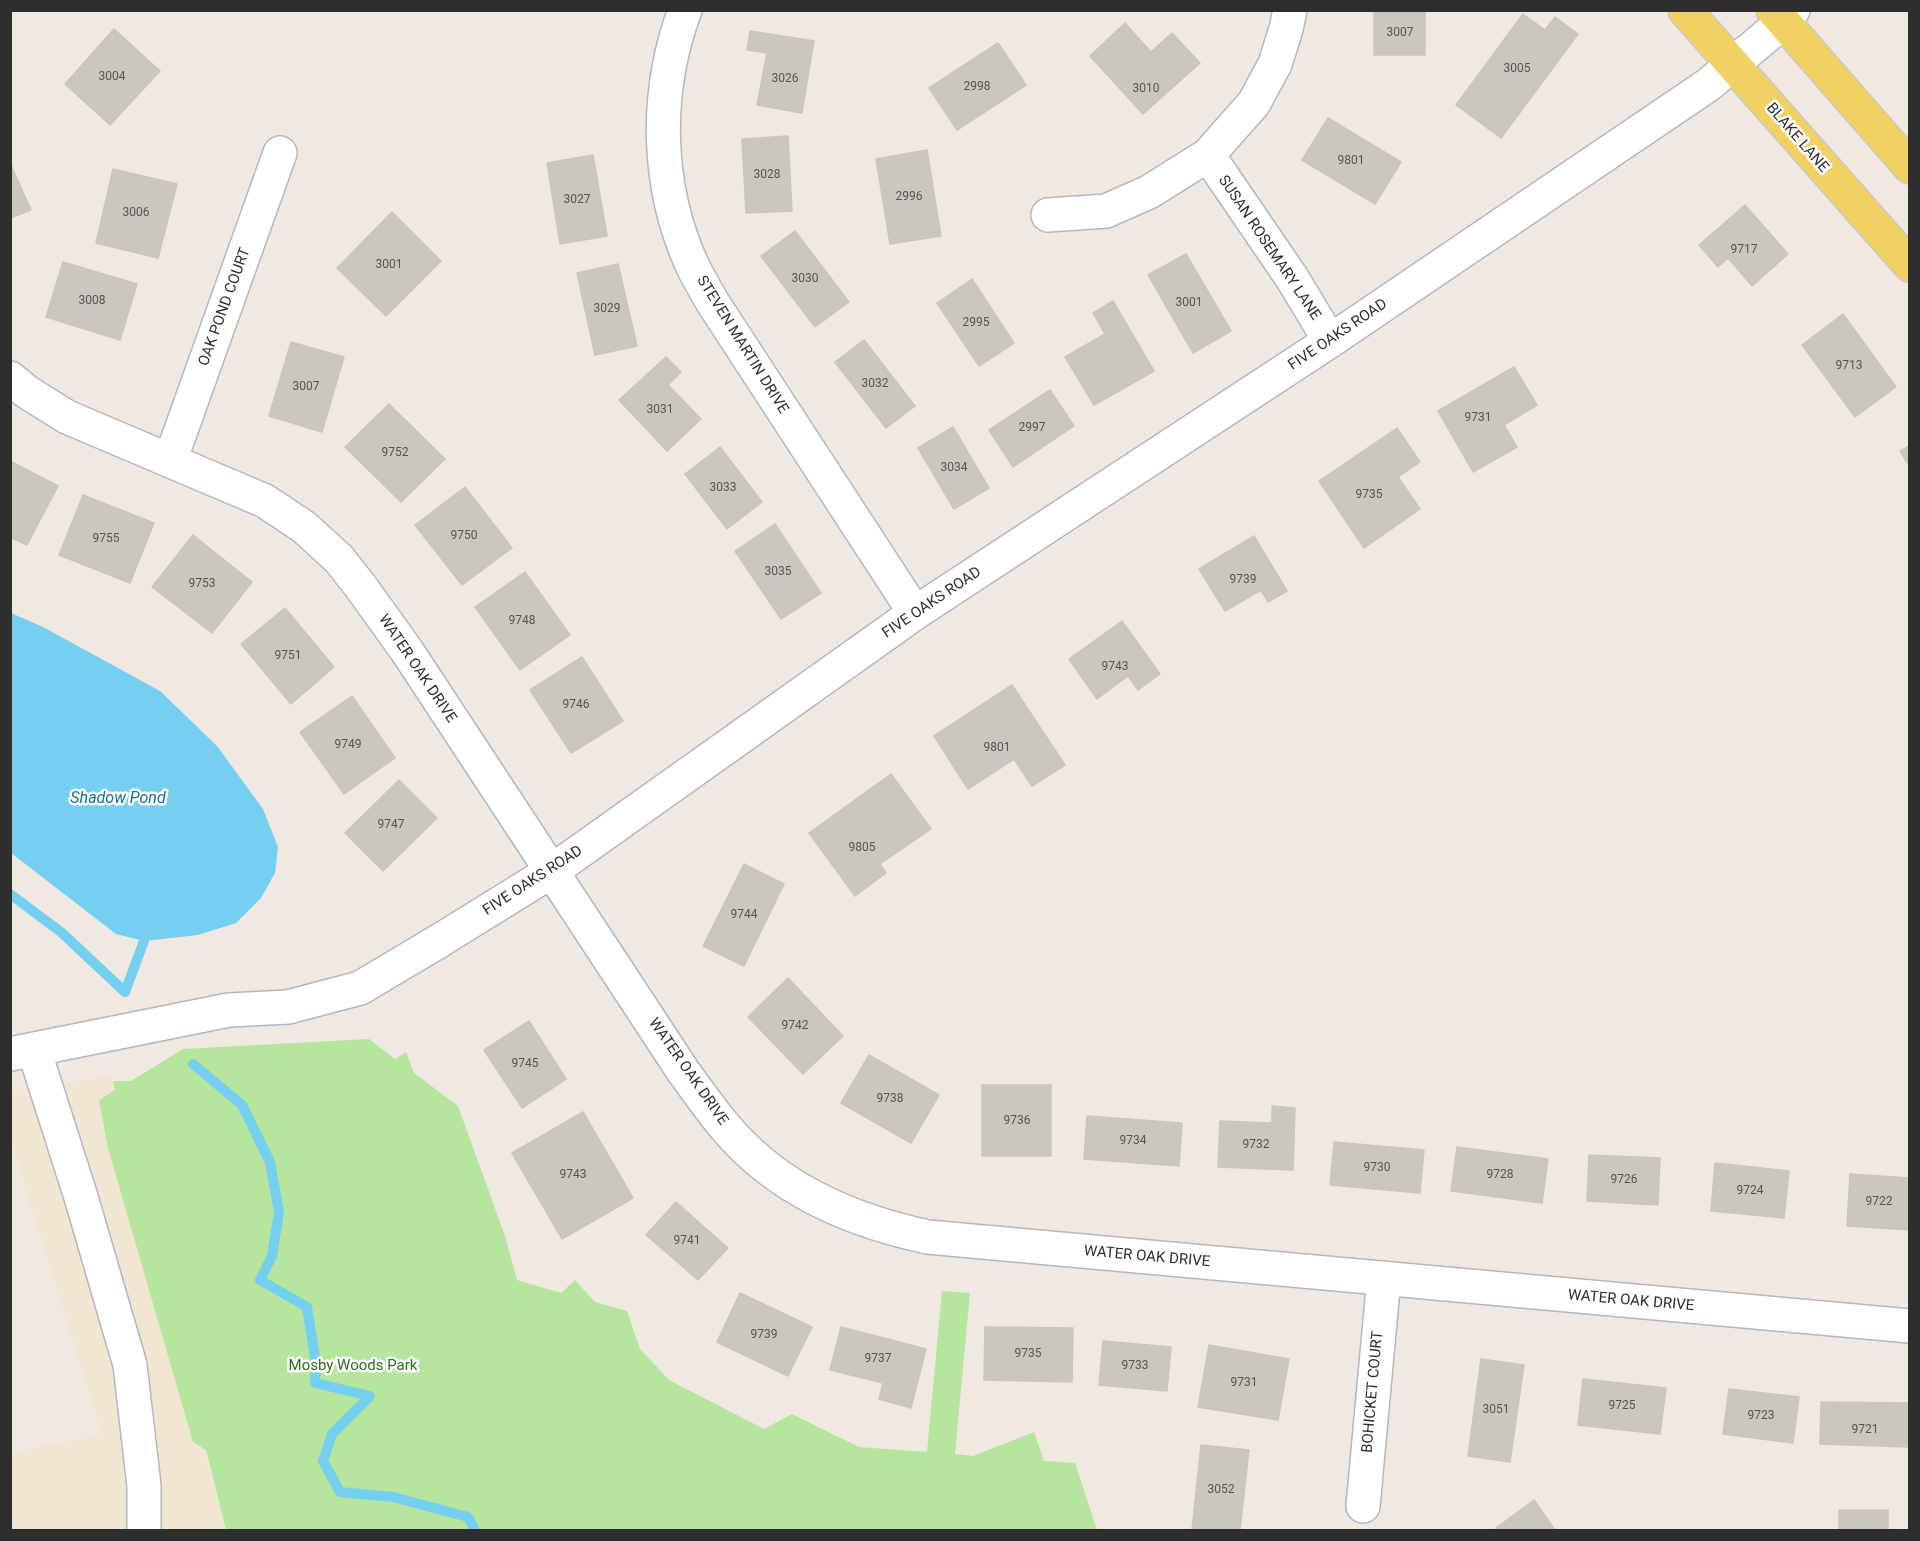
<!DOCTYPE html>
<html>
<head>
<meta charset="utf-8">
<style>
  body { margin:0 }
  #map { position:relative; width:1920px; height:1541px; overflow:hidden; background:#efe9e1; font-family:Roboto,sans-serif }
  canvas { display:block }
  .frame { position:absolute; inset:0; border:12px solid #2e2e2e; pointer-events:none }
</style>
</head>
<body>
<div id="map">
<canvas width="1920" height="1541"></canvas>
<div class="frame"></div>
</div>
<script>
const context = document.querySelector('canvas').getContext('2d');
context.lineJoin = 'round';
function fill(path, color) {
  context.fillStyle = color;
  context.fill(path, 'evenodd');
}
function strokePath(path, color, width, dash) {
  context.strokeStyle = color;
  context.lineWidth = width;
  context.lineCap = dash ? 'butt' : 'round';
  context.setLineDash(dash || []);
  context.stroke(path);
}
function write(font, color, halo, rows, align = 'center') {
  context.font = font + ' Roboto,sans-serif';
  context.lineWidth = 5;
  context.setLineDash([]);
  context.textBaseline = 'middle';
  context.strokeStyle = halo;
  context.fillStyle = color;
  for (const [text, x, y, turn = 0] of rows) {
    context.save();
    context.translate(x, y);
    context.rotate((+turn || 0) * Math.PI / 180);
    context.textAlign = isNaN(turn) ? turn : align;
    if (halo) context.strokeText(text, 0, 0);
    context.fillText(text, 0, 0);
    context.restore();
  }
}
const education = new Path2D(`
  M111 1076 195 1414 225 1530H11V1452L102 1435 11 1142 10 1091Z`);
const green = new Path2D(`
  M369 1039 395 1059 406 1052 414 1073 458 1106 505 1236 517 1280 561 1293 575 1280 595 1302 627 1311 640 1349 669 1380 764 1429 792 1414 859 1447 927 1452 942 1291 970 1293 955 1454 973 1456 1034 1432 1044 1461 1075 1463 1097 1530H226L206 1450 193 1442 108 1148 99 1100 115 1090 113 1081H131L183 1049Z`);
const water = new Path2D(`
  M11 613 43 627 160 691 217 746 263 809 278 847 275 873 261 898 236 923 198 935 144 941 116 934 11 853Z`);
const stream = new Path2D(`
  M10 894 61 932 125 992 144 941
  M193 1064 242 1105 270 1162 279 1212 272 1256 260 1280 307 1307 316 1364 315 1383 370 1396 332 1434 323 1461 340 1492 393 1497 468 1517 475 1530`);
const building = new Path2D(`
  M1374 10H1425V55H1374Z
  M1523 14 1545 30 1555 17 1578 34 1501 138 1456 105Z
  M1125 23 1151 52 1172 33 1200 63 1143 114 1090 56Z
  M114 29 160 71 110 125 65 84Z
  M750 31 814 41 802 113 757 105 767 53 747 50Z
  M998 43 1026 85 957 130 929 88Z
  M1328 118 1401 162 1375 204 1302 160Z
  M788 136 792 211 746 213 742 139Z
  M927 150 941 236 890 244 876 159Z
  M593 155 607 236 560 244 547 163Z
  M10 163 31 210 10 218Z
  M113 169 177 184 158 258 96 243Z
  M1745 205 1788 254 1752 286 1728 258 1718 267 1699 245Z
  M392 212 441 261 386 316 337 268Z
  M795 231 849 302 815 327 761 256Z
  M1186 254 1231 331 1193 353 1148 275Z
  M63 262 137 284 120 340 46 317Z
  M618 264 637 346 595 355 577 273Z
  M972 279 1014 343 979 366 937 303Z
  M1113 301 1154 371 1094 405 1065 357 1105 334 1093 313Z
  M1843 314 1896 387 1855 417 1802 345Z
  M864 340 915 406 886 428 835 362Z
  M291 342 344 357 322 432 269 416Z
  M666 357 681 372 668 385 701 419 667 451 619 400Z
  M1514 367 1537 405 1504 425 1517 447 1473 472 1438 411Z
  M1050 390 1074 426 1013 467 989 430Z
  M389 404 445 459 401 502 345 447Z
  M953 427 989 488 954 509 918 448Z
  M1397 428 1420 462 1398 477 1420 509 1364 548 1319 481Z
  M1910 446V467L1900 451Z
  M720 447 762 502 727 529 685 474Z
  M10 461 58 486 27 545 10 537Z
  M465 487 512 548 462 585 415 525Z
  M83 495 154 523 130 583 59 555Z
  M775 524 821 593 781 619 735 551Z
  M193 535 252 582 212 633 152 587Z
  M1254 536 1287 591 1268 602 1261 590 1225 611 1199 569Z
  M525 572 570 635 520 670 475 607Z
  M285 608 334 667 291 704 241 644Z
  M1122 621 1160 674 1138 690 1128 676 1097 699 1069 659Z
  M582 657 623 721 571 753 530 690Z
  M1012 685 1065 765 1032 786 1014 759 968 789 934 736Z
  M352 696 395 758 344 794 300 732Z
  M891 774 931 829 880 864 886 873 855 896 809 833Z
  M399 780 437 818 383 871 345 833Z
  M744 864 784 884 744 966 703 946Z
  M788 978 843 1036 803 1074 748 1017Z
  M529 1021 566 1079 522 1108 484 1050Z
  M869 1055 939 1095 911 1143 841 1103Z
  M982 1085H1051V1156H982Z
  M1272 1106 1295 1108 1293 1170 1218 1167 1220 1121 1272 1123Z
  M583 1112 633 1198 562 1239 512 1153Z
  M1087 1116 1182 1123 1179 1166 1084 1159Z
  M1334 1142 1424 1150 1420 1193 1330 1185Z
  M1457 1147 1548 1159 1542 1203 1451 1191Z
  M1589 1155 1660 1158 1658 1205 1587 1201Z
  M1715 1163 1789 1171 1784 1218 1711 1211Z
  M1850 1174 1910 1178V1230L1847 1226Z
  M676 1202 728 1248 698 1280 646 1235Z
  M740 1293 812 1327 788 1376 717 1342Z
  M841 1327 926 1349 911 1408 879 1399 883 1383 830 1370Z
  M985 1327 1073 1328 1072 1382 984 1380Z
  M1103 1341 1171 1347 1167 1391 1099 1385Z
  M1209 1345 1289 1359 1278 1420 1198 1407Z
  M1481 1359 1524 1365 1510 1462 1468 1456Z
  M1583 1379 1666 1388 1660 1434 1578 1425Z
  M1729 1389 1799 1397 1793 1443 1723 1434Z
  M1821 1402 1910 1403 1909 1447 1820 1444Z
  M1201 1445 1249 1450 1240 1530H1192Z
  M1534 1500 1555 1530H1498L1496 1528Z
  M1839 1510H1888V1530H1839Z`);
const minor = new Path2D(`
  M685 10C654 93 656 187 693 267 699 279 706 291 713 303L915 613
  M1208 155 1292 278 1330 341
  M1048 215 1106 211 1149 192 1208 155 1254 103 1275 64 1286 29 1290 10
  M10 378 27 392 67 417 265 501 304 527 339 559 361 587 407 651 683 1071C703 1098 722 1127 747 1150 797 1198 862 1223 928 1237L1910 1326
  M170 461 280 153
  M34 1050 81 1197 130 1365 144 1486V1530
  M10 1054 229 1010 288 1007 360 988 439 941 552 871 915 613 1330 341 1708 85 1783 22 1793 10
  M1363 1506 1384 1278`);
const major = new Path2D(`
  M1685 10 1910 265
  M1773 10 1910 167`);
const numberNames = [
  ["3007",1400,33],
  ["3005",1517,69],
  ["3004",112,77],
  ["3026",785,79],
  ["2998",977,87],
  ["3010",1146,89],
  ["9801",1351,161],
  ["3028",767,175],
  ["2996",909,197],
  ["3027",577,200],
  ["3006",136,213],
  ["9717",1744,250],
  ["3001",389,265],
  ["3030",805,279],
  ["3008",92,301],
  ["3001",1189,303],
  ["3029",607,309],
  ["2995",976,323],
  ["9713",1849,366],
  ["3032",875,384],
  ["3007",306,387],
  ["3031",660,410],
  ["9731",1478,418],
  ["2997",1032,428],
  ["9752",395,453],
  ["3034",954,468],
  ["3033",723,488],
  ["9735",1369,495],
  ["9750",464,536],
  ["9755",106,539],
  ["3035",778,572],
  ["9739",1243,580],
  ["9753",202,584],
  ["9748",522,621],
  ["9751",288,656],
  ["9743",1115,667],
  ["9746",576,705],
  ["9749",348,745],
  ["9801",997,748],
  ["9747",391,825],
  ["9805",862,848],
  ["9744",744,915],
  ["9742",795,1026],
  ["9745",525,1064],
  ["9738",890,1099],
  ["9736",1017,1121],
  ["9734",1133,1141],
  ["9732",1256,1145],
  ["9730",1377,1168],
  ["9743",573,1175],
  ["9728",1500,1175],
  ["9726",1624,1180],
  ["9724",1750,1191],
  ["9722",1879,1202],
  ["9741",687,1241],
  ["9739",764,1335],
  ["9735",1028,1354],
  ["9737",878,1359],
  ["9733",1135,1366],
  ["9731",1244,1383],
  ["9725",1622,1406],
  ["3051",1496,1410],
  ["9723",1761,1416],
  ["9721",1865,1430],
  ["3052",1221,1490]
];
const streetNames = [
  ["BLAKE LANE",1797,138,49],
  ["SUSAN ROSEMARY LANE",1269,248,56],
  ["OAK POND COURT",225,307,-70],
  ["FIVE OAKS ROAD",1338,335,-34],
  ["STEVEN MARTIN DRIVE",742,345,58],
  ["FIVE OAKS ROAD",932,603,-34],
  ["WATER OAK DRIVE",417,669,56],
  ["FIVE OAKS ROAD",533,881,-33],
  ["WATER OAK DRIVE",688,1072,55],
  ["WATER OAK DRIVE",1147,1257,5],
  ["WATER OAK DRIVE",1631,1301,5],
  ["BOHICKET COURT",1373,1392,-85]
];
const parkNames = [
  ["Mosby Woods Park",353,1366]
];
const waterNames = [
  ["Shadow Pond",118,799]
];
fill(education, '#f0e6d1');
fill(green, '#b6e59e');
fill(water, '#75cff0');
strokePath(stream, '#75cff0', 10);
fill(building, '#cbc7bf');
strokePath(building, '#cbc5ba', 1.5);
strokePath(minor, '#b4b7c1', 36);
strokePath(major, '#c9c9c9', 36);
strokePath(minor, '#fff', 33);
strokePath(major, '#f2d163', 33);
write('12px', '#555452', null, numberNames);
write('15px', '#2e2e2e', '#fff', streetNames);
write('15px', '#2c6e1b', '#fff', parkNames);
write('italic 16px', '#0d6fa3', '#fff', waterNames);
</script>
</body>
</html>
